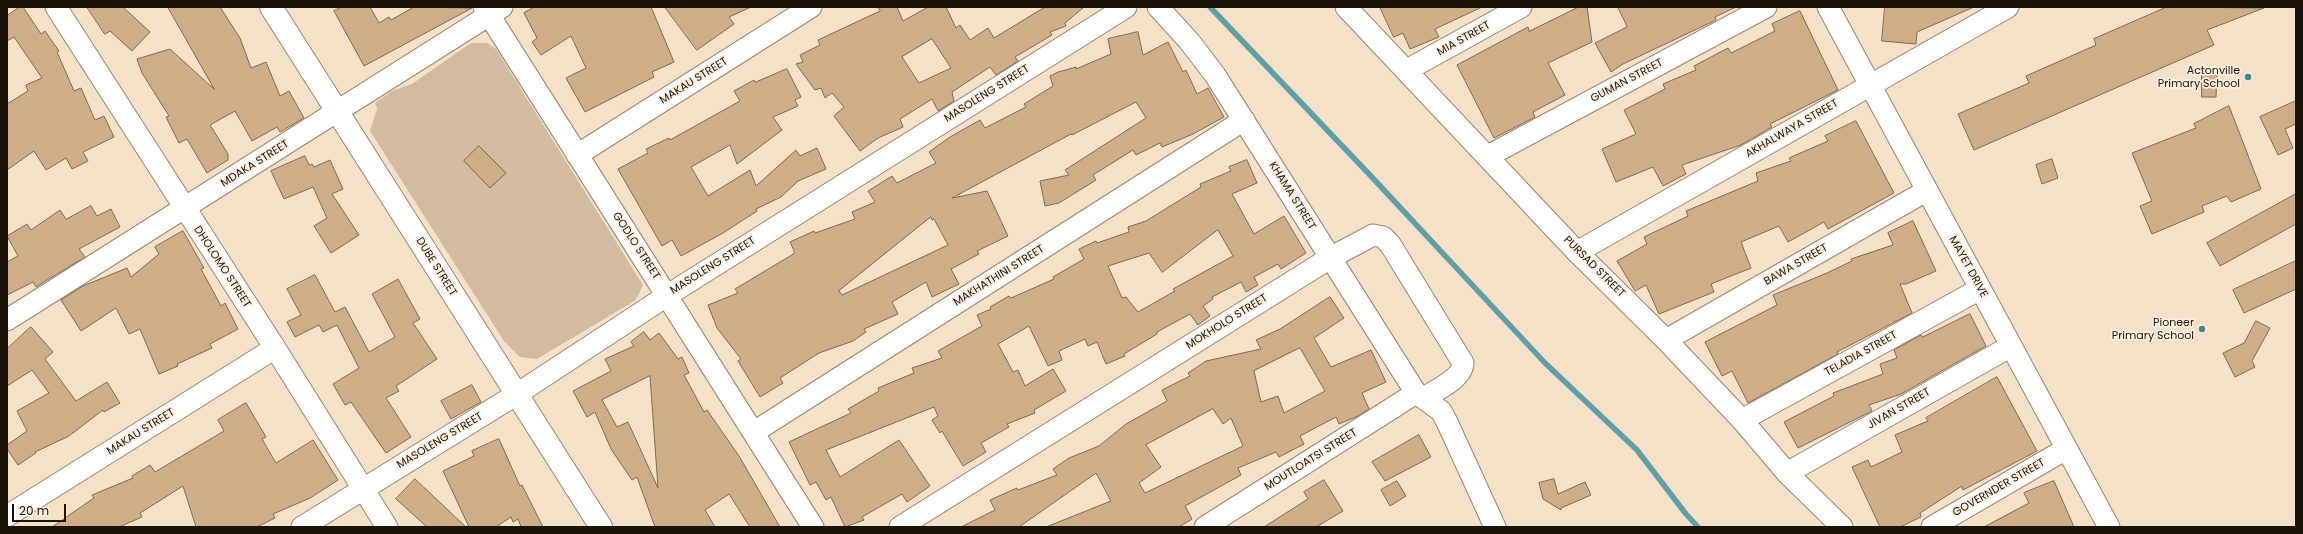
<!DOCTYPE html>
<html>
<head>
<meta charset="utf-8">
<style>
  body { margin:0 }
  #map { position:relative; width:2303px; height:534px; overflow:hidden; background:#f5e0c8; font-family:Poppins,sans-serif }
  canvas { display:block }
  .frame { position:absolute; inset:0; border:8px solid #1b140b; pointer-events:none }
  .scale { position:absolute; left:12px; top:504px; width:54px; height:18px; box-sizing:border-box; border:2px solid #1b140b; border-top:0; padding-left:5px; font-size:12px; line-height:14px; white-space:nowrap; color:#1b140b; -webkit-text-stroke:3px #fcefe0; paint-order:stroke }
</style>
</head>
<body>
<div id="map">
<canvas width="2303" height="534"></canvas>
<div class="frame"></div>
<div class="scale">20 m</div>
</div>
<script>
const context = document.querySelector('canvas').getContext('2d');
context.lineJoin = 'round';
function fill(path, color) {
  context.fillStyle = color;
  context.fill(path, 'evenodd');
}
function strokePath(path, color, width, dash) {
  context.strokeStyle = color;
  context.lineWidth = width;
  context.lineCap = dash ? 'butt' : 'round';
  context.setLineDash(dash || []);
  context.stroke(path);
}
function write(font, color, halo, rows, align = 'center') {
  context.font = font + ' Poppins,sans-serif';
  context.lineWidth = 3.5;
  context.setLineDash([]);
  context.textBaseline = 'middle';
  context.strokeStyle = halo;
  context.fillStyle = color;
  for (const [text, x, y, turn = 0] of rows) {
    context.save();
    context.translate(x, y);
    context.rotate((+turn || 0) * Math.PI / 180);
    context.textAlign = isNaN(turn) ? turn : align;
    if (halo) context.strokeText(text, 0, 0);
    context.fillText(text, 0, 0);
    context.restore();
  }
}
const green = new Path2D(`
  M471 43H487L496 49 643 285 636 300 537 359 520 357 504 341 370 131 377 109 375 103 394 90 412 84Z`);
const stream = new Path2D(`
  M1210 7 1369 174 1545 363 1637 450 1686 514 1698 527`);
const building = new Path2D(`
  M20 7H23L41 34 45 31 59 51 57 52 74 91 81 88 95 120 104 116 114 137 83 152 88 161 72 169 66 158 46 170 34 151 7 170V104L28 91 26 85 42 78 14 37 7 41V16Z
  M87 7H123L150 32 132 51 110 31 105 34Z
  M168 7H220L240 38 251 68 266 62 280 96 289 91 304 118 280 132 277 127 252 141 235 111 210 125 228 154V160L207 173 187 139 179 143 166 117 169 116 142 73 137 59 170 49 214 89Z
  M342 7H370L379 23 389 17 391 20 414 7 472 8 364 66 334 11Z
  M535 7H651L674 62 652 72 654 77 585 112 566 78 586 68 571 36 541 55 532 42 537 38 524 13Z
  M665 7H751L729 17 734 24 697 50Z
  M878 7H897L903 21 928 7H946L956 28 960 25 970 40 988 28 994 38 1045 7H1084L1065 23 1066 26 1050 32 1052 35 1015 57 1018 61 996 75 990 67 952 92 954 101 938 111 932 99 900 119 903 127 878 138 860 151 834 116 844 107 832 93 825 98 821 88 815 90 796 64 803 62 800 55 820 45 818 40 880 11ZM932 39 951 68 919 83 902 57Z
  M1380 7H1482L1435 29 1439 37 1410 49 1403 33 1394 37Z
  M1579 7H1587L1592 42 1548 63 1565 95 1533 112 1535 117 1494 138 1457 65 1528 27 1529 31Z
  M1618 7H1736L1715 17 1716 20 1623 64 1611 72 1595 43 1627 27Z
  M1885 7H1974L1917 32 1916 44 1882 41Z
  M2167 7 2264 8 2207 30 2214 45 1974 150 1958 114 2029 83 2026 76 2096 45 2094 39Z
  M1800 11 1838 90 1770 124 1772 127 1741 145 1682 165 1686 174 1663 186 1653 167 1616 182 1602 149 1636 134 1624 110 1665 89 1663 84 1696 70 1694 66 1728 48 1731 53 1775 31 1772 24Z
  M1138 32 1143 55 1168 42 1183 72 1186 70 1197 94 1208 88 1224 117 1193 134 1162 147 1160 143 1136 155 1133 150 1093 175 1096 180 1059 203 1045 206 1040 181 1069 175 1065 170 1146 118 1136 102 1072 135 1071 134 952 198 987 191 1008 236 977 251 979 254 951 269 959 284 932 297 926 282 892 302 898 314 864 329 866 332 853 341 819 353 780 378 783 383 760 397 738 361 741 359 717 328 708 305 738 293 735 289 795 253 790 242 814 231 815 233 855 219 852 212 875 202 868 191 892 176 897 183 936 163 929 152 950 137 980 120 985 128 1026 107 1024 104 1053 86 1050 76 1058 72 1076 67V69L1111 54 1108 39ZM931 217 932 220 934 219 948 245 842 295 839 291Z
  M787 69 801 97 795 100 798 106 773 117 782 130 737 164 730 145 691 167 708 196 750 170 756 186 796 150 800 156 817 148 826 169 798 181 781 197 756 209 757 211 723 233 681 256 672 240 662 246 618 169 648 153 646 149 669 138 670 140 740 101 734 91 754 80 755 82Z
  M2202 74 2217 75 2216 97H2202Z
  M2296 101V124L2285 129 2293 148 2278 155 2260 117Z
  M2229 106 2261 189 2231 202 2227 196 2202 206 2204 212 2152 234 2140 206 2152 201 2132 153 2196 128 2194 124Z
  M1856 121 1894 193 1828 229 1824 222 1788 242 1779 226 1741 242 1751 268 1711 284 1714 292 1659 314 1646 285 1635 291 1617 261 1647 244 1644 237 1688 216 1686 211 1758 181 1756 173 1791 161 1789 158 1828 141 1825 136Z
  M479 146 506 173 490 188 464 161Z
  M305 156 309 165 312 164 314 167 330 160 343 189 332 194 359 235 331 253 314 226 327 218 313 187 284 199 271 171Z
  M2052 159 2058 178 2042 184 2036 165Z
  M1247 160 1257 183 1232 194 1254 234 1284 216 1306 253 1281 269 1278 264 1254 277 1258 285 1246 292 1241 282 1212 297 1213 299 1203 306 1210 316 1198 325 1190 314 1157 332V334L1124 354 1125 356 1106 364 1097 342 1088 346 1085 339 1059 351 1062 360 1048 366 1029 326 998 344 1013 372 1018 370 1025 386 1053 369 1066 391 1034 410 1035 413 1007 424 1009 427 981 443 986 452 963 466 942 431 940 433 932 420 938 416 934 407 826 450 840 477 899 440 930 486 907 502 902 494 862 517 864 520 845 527 831 497 826 500 816 482 810 485 789 442 851 413 848 409 879 391 878 388 914 373 912 368 942 358 938 351 982 326 977 315 991 309 990 307 1009 296 1011 298 1054 279 1053 277 1084 259 1079 249 1096 241 1097 243 1129 232 1128 227 1146 221 1201 187 1200 184 1231 171 1229 167ZM1218 230 1233 256 1173 289 1175 291 1138 312 1126 297 1122 298 1108 266 1149 253 1162 272Z
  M2296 194V224L2220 266 2207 243Z
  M91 206 97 216 111 209 120 227 79 249 85 257 47 280 36 287 33 282 7 295V262L18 256 7 236 27 224 31 230 60 210 66 219Z
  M1913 221 1936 271 1906 284H1900L1912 313 1837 352 1838 354 1748 403 1732 371 1722 376 1705 342 1777 305 1773 295 1827 273 1852 261 1851 259 1893 245 1888 233Z
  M183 231 204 268 201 269 221 306 225 303 238 329 210 344 212 348 177 364 178 366 159 374 140 329 129 334 116 308 81 331 61 300 83 286 127 268 131 277 159 254 155 247Z
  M2296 261V289L2244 313 2233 290Z
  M315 275 335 312 345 307 369 352 395 337 372 294 398 279 420 319 413 323 437 359 396 386 399 391 386 398 411 437 386 453 351 402 345 405 333 384 359 368 337 325 323 332 319 325 295 337 287 322 301 315 287 289Z
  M1330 297 1344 318 1314 338 1331 367 1371 350 1386 382 1362 393 1369 409 1358 416 1339 424 1336 417 1300 436 1304 444 1279 457 1276 452 1238 468 1241 475 1185 506 1192 519 1179 527H1046L1111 501 1096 473 1019 527H961L995 510 990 500 1017 488 1018 490 1057 475 1053 469 1069 458 1099 446 1126 424 1167 401 1162 390 1190 376 1188 373 1206 361 1261 349 1256 340 1280 329ZM1300 348 1325 391 1284 413 1278 396 1261 402 1254 371ZM1213 409 1223 424 1231 418 1243 446 1145 493 1139 483 1161 467 1146 445Z
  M1970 314 1986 346 1901 394 1869 405 1872 411 1798 448 1784 422 1834 396 1833 393 1883 374 1880 364 1897 358 1894 350 1921 335 1922 337Z
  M2256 321 2270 328 2252 361 2255 367 2235 377 2223 353 2244 343Z
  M31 327 53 352 45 359 76 401 107 382 120 403 104 412 103 410 69 436 35 452 36 453 18 465 7 449V445L27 431 17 411 49 393 32 370 7 386V349Z
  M644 332 650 340 659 333 678 359 682 357 689 373 684 375 704 412 707 410 739 456 780 527H750L729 494 705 510 715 527H655L637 477 632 480 611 449 595 412 587 417 573 391 611 371 605 359 634 346 631 342ZM650 376 658 488 628 422 617 427 602 400Z
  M1997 377 2037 451 1963 490 1962 486 1920 513 1921 517 1900 527H1880L1852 467 1868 460 1871 467 1902 452 1895 435 1928 421 1926 418Z
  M472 385 481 402 451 419 441 401Z
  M246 403 266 437 262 439 276 463 313 440 338 480 310 498 273 514 275 518 257 527H196L183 486 140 513 142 517 119 527H52L94 498 92 495 133 478 132 476 150 465 155 472 224 431 218 420Z
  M1419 435 1431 457 1385 481 1372 462Z
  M499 439 520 486 522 485 543 527H521L518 519 513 522 511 517 496 527H469L443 471 474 456 472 451Z
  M415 479 466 527H427L396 499Z
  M1554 479 1558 494 1585 482 1591 495 1561 508V510L1543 499 1539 483Z
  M1324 480 1343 511 1316 527H1264L1308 499 1304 492Z
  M1397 481 1406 496 1390 506 1381 490Z
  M2054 481 2074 527H1984L2029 503 2024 493Z`);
const minor = new Path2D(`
  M56 7 275 348 387 527
  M484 7 813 527
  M1158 7 1189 41 1215 75 1416 393 1441 411 1447 422 1495 527
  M1346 7 1577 252 1666 340 1742 420 1787 473 1842 527
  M1828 7 2109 527
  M1407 70 1521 7
  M577 155 811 7
  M1488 156 1766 7
  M1577 252 2008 7
  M7 320 502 7
  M1666 340 1926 191
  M1742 420 1980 289
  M754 432 1244 120
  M1787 473 2011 346
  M7 516 275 348
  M302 527 517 394 668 295 1126 7
  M900 527 1330 258 1373 235 1383 237 1390 244 1463 363C1463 379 1435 390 1424 398
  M1205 527 1416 393
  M1932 527 2066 449`);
const tertiary = new Path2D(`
  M271 7 601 527`);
const markers = [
  [2248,77,4,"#408791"],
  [2202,329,4,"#408791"]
];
const streetNames = [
  ["MIA STREET",1464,39,-29],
  ["MAKAU STREET",694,81,-32],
  ["GUMAN STREET",1627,81,-28],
  ["MASOLENG STREET",987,94,-32],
  ["AKHALWAYA STREET",1792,129,-30],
  ["MDAKA STREET",255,164,-32],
  ["KHAMA STREET",1292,196,58],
  ["GODLO STREET",636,246,57],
  ["BAWA STREET",1796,265,-30],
  ["MASOLENG STREET",713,266,-32],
  ["DHOLOMO STREET",222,267,57],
  ["DUBE STREET",436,267,58],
  ["PURSAD STREET",1594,267,45],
  ["MAYET DRIVE",1968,267,61],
  ["MAKHATHINI STREET",999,276,-32],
  ["MOKHOLO STREET",1227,322,-32],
  ["TELADIA STREET",1861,354,-29],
  ["JIVAN STREET",1899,409,-30],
  ["MAKAU STREET",141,432,-32],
  ["MASOLENG STREET",440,441,-31],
  ["MOUTLOATSI STREET",1311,460,-32],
  ["GOVERNDER STREET",1999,488,-30]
];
const poiNames = [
  ["Actonville",2240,71],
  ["Primary School",2240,84],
  ["Pioneer",2194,323],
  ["Primary School",2194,336]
];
fill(green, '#d2bba1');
strokePath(stream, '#619fa8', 5.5);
fill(building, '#cfae87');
strokePath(building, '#7d6b55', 1);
strokePath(minor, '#99866f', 23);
strokePath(tertiary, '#99866f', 24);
strokePath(minor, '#fff', 21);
strokePath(tertiary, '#fff', 22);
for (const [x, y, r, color] of markers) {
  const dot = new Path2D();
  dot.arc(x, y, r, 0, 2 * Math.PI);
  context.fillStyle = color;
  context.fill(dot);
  strokePath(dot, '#fcefe0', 1.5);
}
write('11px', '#1b140b', '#fcefe0', streetNames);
write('11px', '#1b140b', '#fcefe0', poiNames, 'right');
</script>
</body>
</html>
